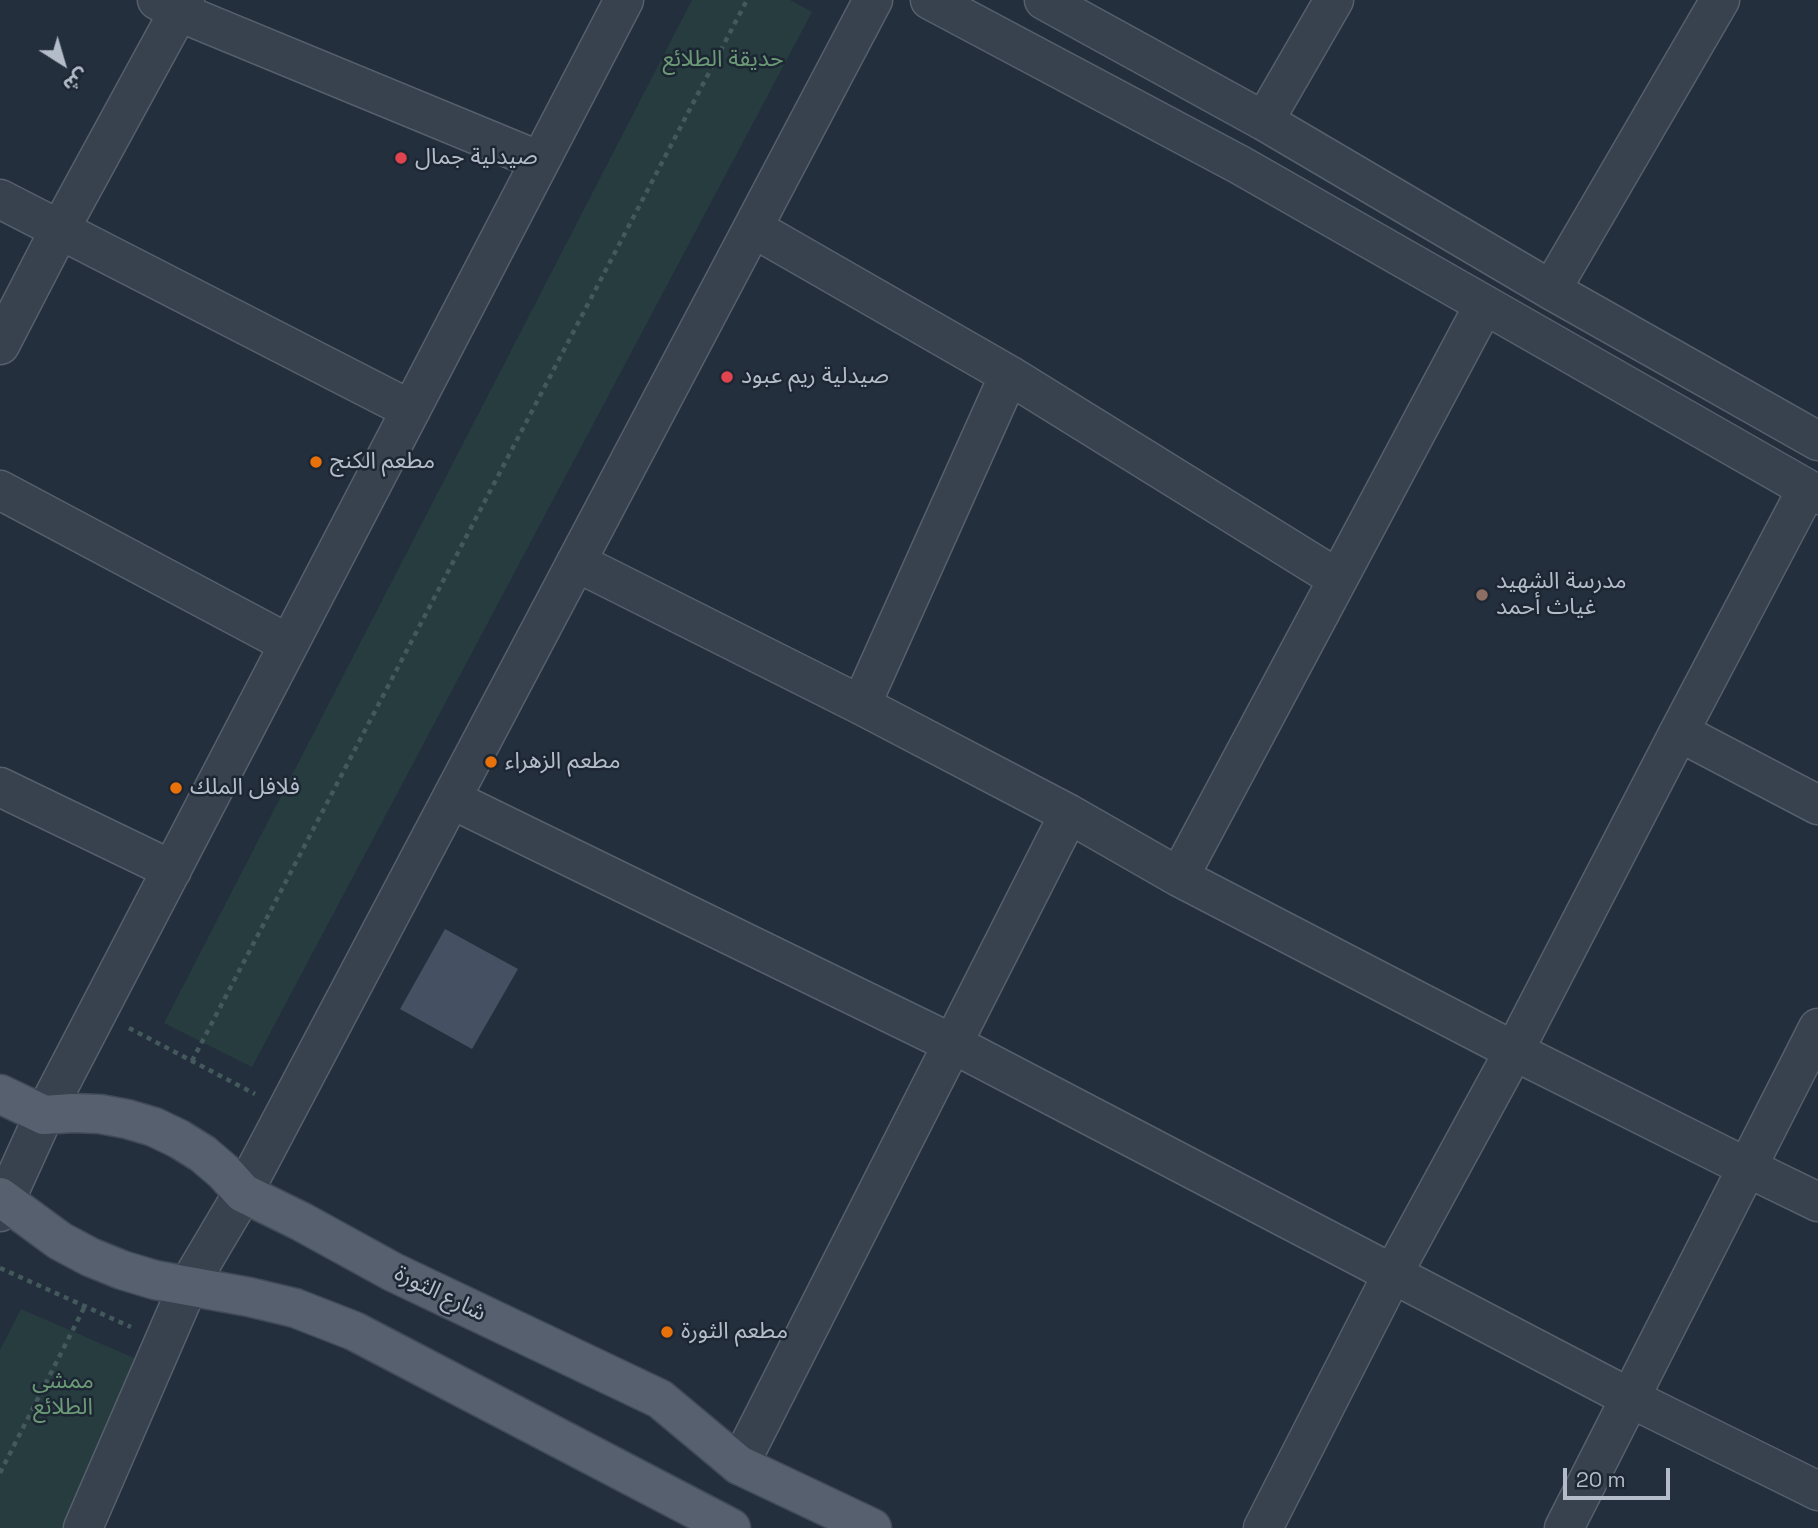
<!DOCTYPE html>
<html>
<head>
<meta charset="utf-8">
<style>
  body { margin:0 }
  #map { position:relative; width:1818px; height:1528px; overflow:hidden; background:#242f3e; font-family:"Space Grotesk","Noto Sans Arabic",sans-serif }
  canvas { display:block }
  .north { position:absolute; left:28px; top:28px; width:70px; height:70px; -webkit-text-stroke:5px #1d2633; paint-order:stroke; rotate:143deg; font-size:19px; font-weight:700; line-height:28px; text-align:center; color:#b4bcc9 }
  .north::after { content:''; display:block; margin:auto; width:24px; height:32px; background:#b4bcc9; clip-path:polygon(50% 0,100% 100%,50% 72%,0 100%) }
  .scale { position:absolute; left:1563px; top:1468px; width:107px; height:32px; box-sizing:border-box; border:4px solid #b4bcc9; border-top:0; padding-left:9px; font-size:21px; line-height:24px; white-space:nowrap; color:#b4bcc9; -webkit-text-stroke:5px #1d2633; paint-order:stroke }
</style>
</head>
<body>
<div id="map">
<canvas width="1818" height="1528"></canvas>
<div class="north">ش</div>
<div class="scale">20 m</div>
</div>
<script>
const context = document.querySelector('canvas').getContext('2d');
context.lineJoin = 'round';
function fill(path, color) {
  context.fillStyle = color;
  context.fill(path, 'evenodd');
}
function strokePath(path, color, width, dash) {
  context.strokeStyle = color;
  context.lineWidth = width;
  context.lineCap = dash ? 'butt' : 'round';
  context.setLineDash(dash || []);
  context.stroke(path);
}
function write(font, color, halo, rows, align = 'center') {
  context.font = font + ' "Space Grotesk","Noto Sans Arabic",sans-serif';
  context.lineWidth = 5;
  context.setLineDash([]);
  context.textBaseline = 'middle';
  context.strokeStyle = halo;
  context.fillStyle = color;
  for (const [text, x, y, turn = 0] of rows) {
    context.save();
    context.translate(x, y);
    context.rotate((+turn || 0) * Math.PI / 180);
    context.textAlign = isNaN(turn) ? turn : align;
    if (halo) context.strokeText(text, 0, 0);
    context.fillText(text, 0, 0);
    context.restore();
  }
}
const green = new Path2D(`
  M692 0H790L812 12 252 1067 164 1023Z
  M21 1309 148 1364 66 1528H0V1350Z`);
const building = new Path2D(`
  M445 929 518 969 472 1049 400 1009Z`);
const path = new Path2D(`
  M129 1028 255 1094
  M192 1061 747 0
  M0 1268 131 1327
  M0 1473 85 1306`);
const minor = new Path2D(`
  M157 0 179 12 540 161
  M930 0 1240 165 1818 495
  M1044 0 1264 121 1551 290 1818 441
  M1264 121 1334 0
  M0 199 411 410
  M753 228 1009 375 1338 579 1179 877
  M1551 290 1720 0
  M0 345 60 229 185 0
  M0 490 289 644
  M576 562 861 705 1069 814 1179 877 1514 1051 1748 1168 1818 1202
  M1338 579 1484 305
  M861 705 1009 375
  M1679 732 1818 805
  M0 787 172 870
  M451 799 953 1044 1630 1398 1818 1491
  M0 1212 44 1115 624 0
  M739 1465 1069 814
  M83 1528 188 1286 243 1193 873 0
  M1263 1528 1392 1275 1514 1051 1679 732 1807 489
  M1564 1528 1818 1028`);
const major = new Path2D(`
  M0 1094 44 1115 72 1113 100 1114 127 1119 154 1127 179 1139 203 1154 224 1172 243 1193 302 1222 393 1272 660 1399 739 1465 872 1528
  M0 1197 60 1241 90 1257 122 1270 155 1280 249 1297 295 1308 354 1331 731 1528`);
const markers = [
  [401,158,7,"#e0444e"],
  [727,377,7,"#e0444e"],
  [316,462,7,"#e8710a"],
  [1482,595,7,"#8d6e63"],
  [491,762,7,"#e8710a"],
  [176,788,7,"#e8710a"],
  [667,1332,7,"#e8710a"]
];
const parkNames = [
  ["حديقة الطلائع",723,60],
  ["ممشى",63,1382],
  ["الطلائع",63,1408]
];
const poiNames = [
  ["صيدلية جمال",415,158],
  ["صيدلية ريم عبود",741,377],
  ["مطعم الكنج",330,462],
  ["مدرسة الشهيد",1496,582],
  ["غياث أحمد",1496,608],
  ["مطعم الزهراء",505,762],
  ["فلافل الملك",190,788],
  ["مطعم الثورة",681,1332]
];
const streetNames = [
  ["شارع الثورة",440,1294,26]
];
fill(green, '#263c3f');
fill(building, '#455162');
strokePath(minor, '#565f6c', 41);
strokePath(major, '#414a57', 41);
strokePath(path, '#44595c', 4.5, [5, 5]);
strokePath(minor, '#38414e', 38);
strokePath(major, '#56606e', 38);
for (const [x, y, r, color] of markers) {
  const dot = new Path2D();
  dot.arc(x, y, r, 0, 2 * Math.PI);
  context.fillStyle = color;
  context.fill(dot);
  strokePath(dot, '#1d2633', 2.5);
}
write('23px', '#6b9a76', '#1d2633', parkNames);
write('23px', '#b4bcc9', '#1d2633', poiNames, 'left');
write('23px', '#b4bcc9', '#1d2633', streetNames);
</script>
</body>
</html>
